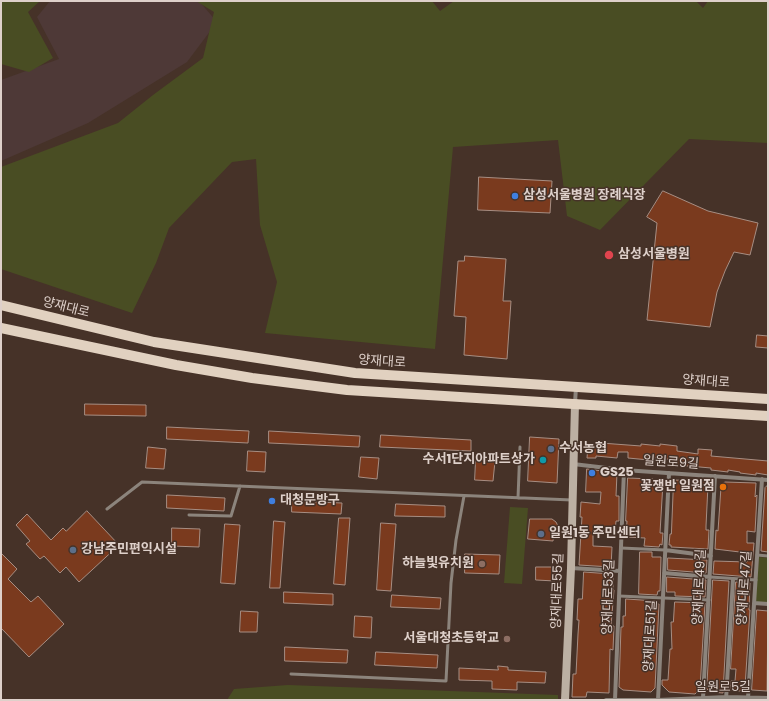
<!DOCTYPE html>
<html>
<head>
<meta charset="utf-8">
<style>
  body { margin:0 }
  #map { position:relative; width:769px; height:701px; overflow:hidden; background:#463228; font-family:Poppins,sans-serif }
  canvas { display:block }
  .frame { position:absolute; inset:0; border:2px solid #ded0ca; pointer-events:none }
</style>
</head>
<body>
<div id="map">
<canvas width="769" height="701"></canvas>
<div class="frame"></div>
</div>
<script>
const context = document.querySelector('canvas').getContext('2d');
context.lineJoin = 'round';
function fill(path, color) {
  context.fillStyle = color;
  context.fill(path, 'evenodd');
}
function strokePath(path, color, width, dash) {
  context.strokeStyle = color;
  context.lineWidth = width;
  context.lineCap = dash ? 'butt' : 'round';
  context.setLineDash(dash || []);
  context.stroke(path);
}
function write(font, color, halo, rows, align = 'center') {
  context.font = font + ' Poppins,"Noto Sans KR",sans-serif';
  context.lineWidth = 3;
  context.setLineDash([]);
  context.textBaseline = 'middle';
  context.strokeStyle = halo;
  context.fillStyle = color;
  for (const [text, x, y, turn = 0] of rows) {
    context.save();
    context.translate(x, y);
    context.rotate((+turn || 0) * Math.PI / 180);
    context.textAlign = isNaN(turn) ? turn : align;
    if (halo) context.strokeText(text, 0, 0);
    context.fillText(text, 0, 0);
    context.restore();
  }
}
const commercial = new Path2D(`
  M50 1H199L217 22 187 62 88 123 1 161V80L59 59 37 17Z`);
const green = new Path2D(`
  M1 1H40L28 12 53 58 29 72 1 64Z
  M196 1H432L440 11 454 1H696L703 8 708 1H768V143L689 139 600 230 567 216 558 140 453 147 435 349 265 333 277 282 260 225 256 159 232 162 169 228 156 263 132 313 1 269V167L118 123 153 95 203 58 214 12Z
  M510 507 528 508 522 584 504 583Z
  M759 557 768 558V603L755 602Z
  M288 685 558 695V700H227L234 689Z`);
const building = new Path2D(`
  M479 177 552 181 550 213 478 210Z
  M663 191 708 211 758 223 750 255 734 252 725 271 717 292 710 327 647 320 657 223 647 217Z
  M465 256 506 259 503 301H511L507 359 464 355 466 317 454 316 458 261H464Z
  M757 335 768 336V348L756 347Z
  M85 404 146 405V416L85 415Z
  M167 427 249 431 248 443 167 439Z
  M269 431 360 436 359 447 269 443Z
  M381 435 471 440V451L380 447Z
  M530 437 559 439 557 483 528 481Z
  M601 443 641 446V444L660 446V444L677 446V451L698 454V449L712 450 711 456 768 461V475L756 473V475L740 473V472L728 470V472L711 470V468L677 465V460L656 458H650L649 460 628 458V452H618L617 458 596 456V458H587L588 446H595L596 444H601Z
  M148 447 166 449 164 469 146 468Z
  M248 451 266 452 265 472 247 471Z
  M361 457 379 458 377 479 359 477Z
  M476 460 495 461 493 481 475 480Z
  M587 469 617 473 616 496H619V521H616L615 532 593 531V546L612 547 611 567 579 565 582 517H580L581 502 600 504 601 492H586Z
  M628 478 653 479V482H663L660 533H663L662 545 660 544 659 547 644 546 645 538 626 537 627 521H626Z
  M674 480 704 481 708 485 706 526V530H709L708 549 671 547V545H669L670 534H671Z
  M725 482 756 483 755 497 757 495 755 532 747 531V543H754L751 577 713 574 714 561 747 562 748 553 715 549 716 530 718 531 721 487Z
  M768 485V552L761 551 765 488Z
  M167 495 225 498 224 511 167 508Z
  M292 501 342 503 341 514 292 512Z
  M396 504 445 506V517L395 516Z
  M87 511 119 545 79 582 66 567 60 573 44 556 40 559 26 544 30 541 16 525 27 514 51 540 63 528 66 531Z
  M339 518H350L345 585 334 584Z
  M530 519H552L556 522 558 526 554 532 553 541 528 539Z
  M274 521 285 522 280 588H270Z
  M381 523 396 524 391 591 377 590Z
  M225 524 240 525 235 584 221 583Z
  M172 528 200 529 199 547 172 546Z
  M640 552H652V557H661L660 591H658L657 595 639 594Z
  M1 553 17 569 8 579 31 602 38 596 64 624 29 657 1 628Z
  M465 554 500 555 499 574 465 573Z
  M668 558 707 560 706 573 668 570Z
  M536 567H555V581L536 580Z
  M584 572 611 574V576H613V589L614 590 611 626H614L613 650 610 649 609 693 587 692 586 697H572L573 674H576L578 634 579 620H577L578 599H582Z
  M667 577 706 580 705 597 675 596V592H667Z
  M713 580 729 581 723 693 710 692 707 689Z
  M736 582 750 583 749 610H750L745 687 740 691 730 690 731 681H735L736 669H731Z
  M284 592 333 594V605L284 603Z
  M392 595 441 598 440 609 391 607Z
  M626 599 657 601V604H659L655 688 651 692 623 690 619 687 621 627H623V616H625Z
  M675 602 705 603 700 689 695 694 669 692 662 685V680H668L670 649H672L671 622H673Z
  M757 610 768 611 767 691 752 690Z
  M241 611 258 612 257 632H240Z
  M355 616 372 617 371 638 354 637Z
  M285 647 348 650 347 663 285 661Z
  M376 652 438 655 437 668 375 665Z
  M498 666 508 667V670L546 672 545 683 517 682V690L492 689V681L459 680V668L498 670Z`);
const lane = new Path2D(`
  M518 498 520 447
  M107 509 142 482 572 500
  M189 515 231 516 240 486
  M621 548 665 550
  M757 555 768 556
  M710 577 756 580
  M619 596 709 600
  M291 674 446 681 451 583 456 540 464 496`);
const street = new Path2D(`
  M575 403 576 387
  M573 464 624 470 768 480
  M665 550 711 556
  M571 568 620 571
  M664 573 710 577
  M754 603 768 604
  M703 698 715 476
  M748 698 762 479
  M606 700H658L727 697 768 698
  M615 700 624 470
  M658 700 669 473
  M726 700 733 579`);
const secondary = new Path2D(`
  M565 700 571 568 575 403`);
const primary = new Path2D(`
  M1 305 154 342 355 373 768 399
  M1 328 176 365 252 378 347 390 768 416`);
const markers = [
  [515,196,4,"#3f7fe0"],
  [609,255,5,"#e0444e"],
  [551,449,4,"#5c6f8a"],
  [543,460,4,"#0f9aa8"],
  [592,473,4,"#3f7fe0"],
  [723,487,4,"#e8710a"],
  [272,501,4,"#3f7fe0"],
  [541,534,4,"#5c6f8a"],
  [73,550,4,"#5c6f8a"],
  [482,564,4,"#8d6e63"],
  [507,639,4,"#8d6e63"]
];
const poiNames = [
  ["삼성서울병원 장례식장",523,196],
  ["삼성서울병원",618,255],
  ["수서농협",559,449],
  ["수서1단지아파트상가",535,460,"right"],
  ["GS25",600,473],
  ["꽃쟁반 일원점",715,487,"right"],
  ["대청문방구",280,501],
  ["일원1동 주민센터",549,534],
  ["강남주민편익시설",81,550],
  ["하늘빛유치원",474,564,"right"],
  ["서울대청초등학교",499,639,"right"]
];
const streetNames = [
  ["양재대로",66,308,14],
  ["양재대로",382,362,4],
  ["양재대로",706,382,4],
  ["일원로9길",671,463,4],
  ["양재대로49길",700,587,-87],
  ["양재대로47길",745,588,-86],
  ["양재대로55길",558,591,-88],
  ["양재대로53길",609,597,-88],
  ["양재대로51길",651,636,-87],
  ["일원로5길",723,688]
];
fill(commercial, '#4e3937');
fill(green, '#494d23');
fill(building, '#7a3a1e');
strokePath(building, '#a78e83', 1);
strokePath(lane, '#8c847c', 3);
strokePath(street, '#8c847c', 4);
strokePath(secondary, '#bcb0a3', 8);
strokePath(primary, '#e1d1c0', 10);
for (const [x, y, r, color] of markers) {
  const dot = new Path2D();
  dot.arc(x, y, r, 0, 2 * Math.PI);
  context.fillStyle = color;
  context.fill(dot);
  strokePath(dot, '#463228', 1.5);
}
write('bold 13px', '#ded0ca', '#463228', poiNames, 'left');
write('13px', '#ded0ca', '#463228', streetNames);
</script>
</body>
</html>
